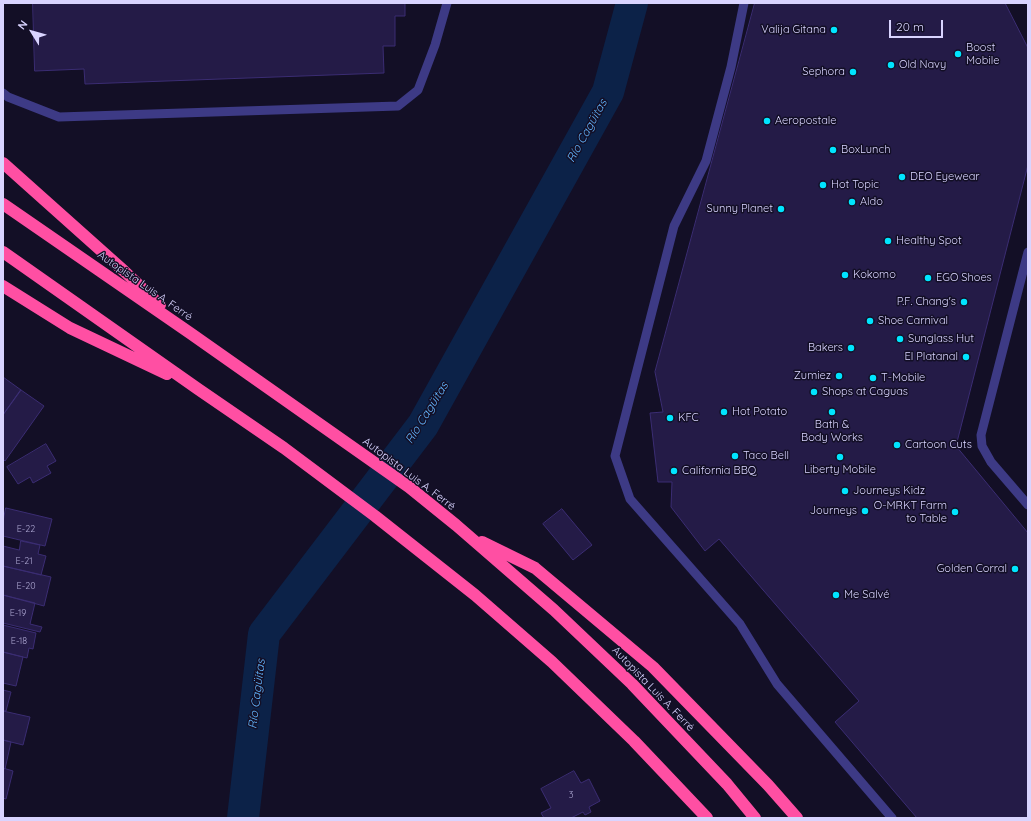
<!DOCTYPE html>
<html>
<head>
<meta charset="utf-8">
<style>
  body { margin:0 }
  #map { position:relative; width:1031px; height:821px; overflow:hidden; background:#130f26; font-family:Quicksand,sans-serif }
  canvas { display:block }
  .frame { position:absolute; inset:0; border:4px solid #d9d4ff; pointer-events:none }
  .north { position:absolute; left:12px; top:12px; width:40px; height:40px; -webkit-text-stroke:3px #130f26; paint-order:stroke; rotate:307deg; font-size:11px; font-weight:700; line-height:16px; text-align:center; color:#d9d4ff }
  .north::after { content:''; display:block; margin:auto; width:14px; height:18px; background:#d9d4ff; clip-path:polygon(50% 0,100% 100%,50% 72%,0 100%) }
  .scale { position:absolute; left:889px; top:20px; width:54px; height:18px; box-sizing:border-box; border:2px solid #d9d4ff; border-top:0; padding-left:5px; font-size:12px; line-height:14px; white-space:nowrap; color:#d9d4ff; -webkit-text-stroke:3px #130f26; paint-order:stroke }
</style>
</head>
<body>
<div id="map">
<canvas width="1031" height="821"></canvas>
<div class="frame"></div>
<div class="north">N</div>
<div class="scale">20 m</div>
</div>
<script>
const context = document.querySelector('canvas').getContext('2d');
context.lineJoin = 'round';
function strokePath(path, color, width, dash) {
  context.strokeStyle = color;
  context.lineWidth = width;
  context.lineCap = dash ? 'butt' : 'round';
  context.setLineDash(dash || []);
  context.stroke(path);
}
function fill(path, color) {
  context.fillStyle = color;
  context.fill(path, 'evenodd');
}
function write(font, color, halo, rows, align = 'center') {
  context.font = font + ' Quicksand,sans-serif';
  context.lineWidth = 3;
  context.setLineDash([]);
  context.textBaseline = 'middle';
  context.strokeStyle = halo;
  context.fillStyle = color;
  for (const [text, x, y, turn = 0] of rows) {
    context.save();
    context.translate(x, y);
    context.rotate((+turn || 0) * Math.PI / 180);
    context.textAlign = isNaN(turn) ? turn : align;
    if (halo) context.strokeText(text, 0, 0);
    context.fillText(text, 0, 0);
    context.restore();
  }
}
const river = new Path2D(`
  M243 818 264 634 423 425 608 92 632 3`);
const building = new Path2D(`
  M33 3H405V16H395V46H383L384 73 85 84 84 69 35 71Z
  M755 3H1005L1028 48V165L956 446 1028 533V818H917L835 722 859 701 719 539 705 551 671 507 672 482H658L650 413 663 412 655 372Z
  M3 377 21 390 3 415Z
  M21 390 44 406 5 461 3 459V415Z
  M46 444 56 461 47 466 51 473 33 483 30 477 18 484 7 467Z
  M6 508 52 519 45 546 3 536V522Z
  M562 509 592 545 573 560 543 524Z
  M21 541 40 545 38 554 46 556 41 575 3 566V546L19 550Z
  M3 566 51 577 44 606 3 595Z
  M3 595 35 603 30 624 42 627 40 632 3 623Z
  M3 625 36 633 33 649 29 648 27 658 3 652Z
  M3 652 23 657 16 686 3 683Z
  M3 690 11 692 6 711H3Z
  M3 711 30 717 23 745 3 740Z
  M3 740 11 742 5 769 3 768Z
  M3 768 13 771 6 799 3 798Z
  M574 771 581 783 589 779 600 801 589 807 591 812 585 815 583 812 571 818H544L541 813 551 808 541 789Z`);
const service = new Path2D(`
  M744 3 731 67 706 161 674 226 615 456 630 499 740 624 777 684 892 818
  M3 93 8 97 59 117 398 106 418 90 435 45 447 3
  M1028 252 981 435 982 446 991 462 1028 505`);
const motorway = new Path2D(`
  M3 163 124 271 160 305
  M3 204 190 333 409 487 456 525 554 610 632 684 727 784 755 818
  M3 252 198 389 284 448 375 516 475 595 552 662 634 741 707 818
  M3 286 70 328 167 374
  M482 542 535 568 653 667 768 785 797 818`);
const markers = [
  [834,30,4,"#00e5ff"],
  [958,54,4,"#00e5ff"],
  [891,65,4,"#00e5ff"],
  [853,72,4,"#00e5ff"],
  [767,121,4,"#00e5ff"],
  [833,150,4,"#00e5ff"],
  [902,177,4,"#00e5ff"],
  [823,185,4,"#00e5ff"],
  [852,202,4,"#00e5ff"],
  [781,209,4,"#00e5ff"],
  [888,241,4,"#00e5ff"],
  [845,275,4,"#00e5ff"],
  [928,278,4,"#00e5ff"],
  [964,302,4,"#00e5ff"],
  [870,321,4,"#00e5ff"],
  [900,339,4,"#00e5ff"],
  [851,348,4,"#00e5ff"],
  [966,357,4,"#00e5ff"],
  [839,376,4,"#00e5ff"],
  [873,378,4,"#00e5ff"],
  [814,392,4,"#00e5ff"],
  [724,412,4,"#00e5ff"],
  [832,412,4,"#00e5ff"],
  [670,418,4,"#00e5ff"],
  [897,445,4,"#00e5ff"],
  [735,456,4,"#00e5ff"],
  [840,457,4,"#00e5ff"],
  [674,471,4,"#00e5ff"],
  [845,491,4,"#00e5ff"],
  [865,511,4,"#00e5ff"],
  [955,512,4,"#00e5ff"],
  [1015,569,4,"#00e5ff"],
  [836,595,4,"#00e5ff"]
];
const numberNames = [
  ["E-22",26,529],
  ["E-21",24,561],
  ["E-20",26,586],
  ["E-19",18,613],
  ["E-18",19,641],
  ["3",571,795]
];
const poiNames = [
  ["Valija Gitana",826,30,"right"],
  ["Boost",966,48],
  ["Mobile",966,61],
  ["Old Navy",899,65],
  ["Sephora",845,72,"right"],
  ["Aeropostale",775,121],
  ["BoxLunch",841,150],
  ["DEO Eyewear",910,177],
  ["Hot Topic",831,185],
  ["Aldo",860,202],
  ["Sunny Planet",773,209,"right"],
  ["Healthy Spot",896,241],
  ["Kokomo",853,275],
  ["EGO Shoes",936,278],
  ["P.F. Chang's",956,302,"right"],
  ["Shoe Carnival",878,321],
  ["Sunglass Hut",908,339],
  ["Bakers",843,348,"right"],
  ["El Platanal",958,357,"right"],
  ["Zumiez",831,376,"right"],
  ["T-Mobile",881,378],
  ["Shops at Caguas",822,392],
  ["Hot Potato",732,412],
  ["KFC",678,418],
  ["Bath &",832,425,"center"],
  ["Body Works",832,438,"center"],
  ["Cartoon Cuts",905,445],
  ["Taco Bell",743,456],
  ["Liberty Mobile",840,470,"center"],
  ["California BBQ",682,471],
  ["Journeys Kidz",853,491],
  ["O-MRKT Farm",947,506,"right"],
  ["to Table",947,519,"right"],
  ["Journeys",857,511,"right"],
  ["Golden Corral",1007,569,"right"],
  ["Me Salvé",844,595]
];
const streetNames = [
  ["Autopista Luis A. Ferré",145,286,35],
  ["Autopista Luis A. Ferré",409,474,37],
  ["Autopista Luis A. Ferré",653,689,46]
];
const waterNames = [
  ["Río Cagüitas",587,131,-61],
  ["Río Cagüitas",427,413,-58],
  ["Río Cagüitas",257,694,-83]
];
strokePath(river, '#0c2248', 32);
fill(building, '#241b47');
strokePath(building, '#3b2d73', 1);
strokePath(service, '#3d3a85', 9);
strokePath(motorway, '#ff4fa3', 12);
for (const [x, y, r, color] of markers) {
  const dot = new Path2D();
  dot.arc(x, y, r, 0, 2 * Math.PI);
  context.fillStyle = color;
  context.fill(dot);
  strokePath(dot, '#130f26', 1.5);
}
write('9px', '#aca6d1', null, numberNames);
write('11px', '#d9d4ff', '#130f26', poiNames, 'left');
write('11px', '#d9d4ff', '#130f26', streetNames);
write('italic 12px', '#62b6ff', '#130f26', waterNames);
</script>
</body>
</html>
